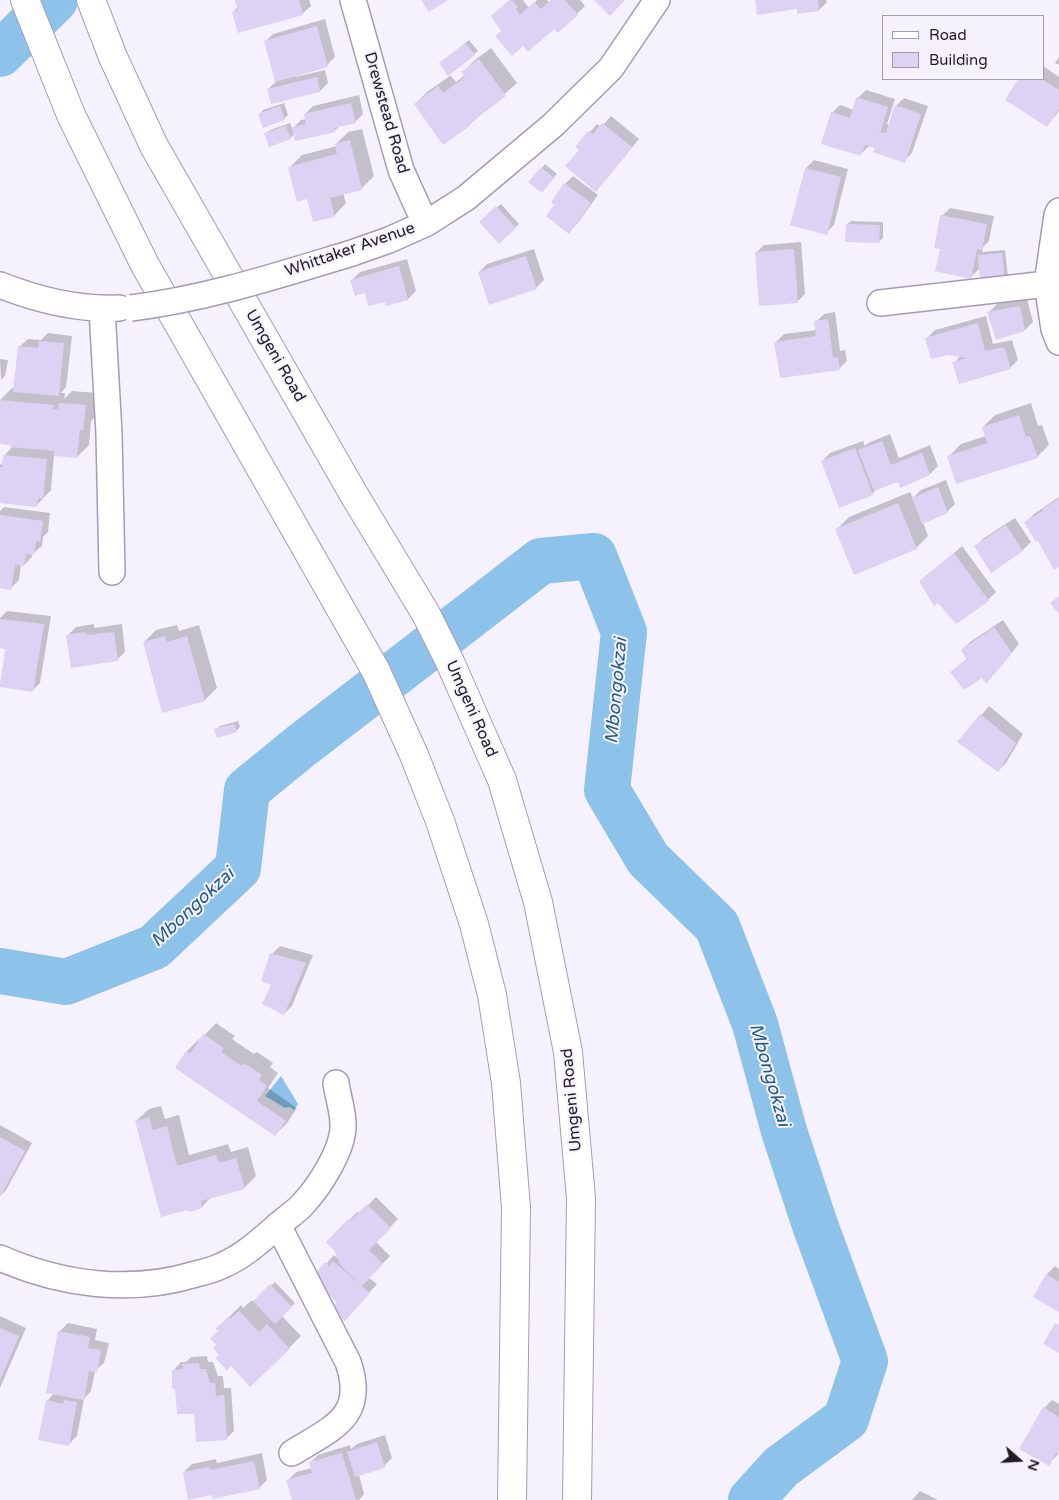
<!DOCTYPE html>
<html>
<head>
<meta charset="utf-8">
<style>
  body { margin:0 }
  #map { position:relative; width:1059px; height:1500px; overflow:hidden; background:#f6f1fe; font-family:"Varela Round",sans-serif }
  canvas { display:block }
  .legend { position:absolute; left:882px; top:15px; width:162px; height:65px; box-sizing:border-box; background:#f6f1fe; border:1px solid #a19ca8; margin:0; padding:6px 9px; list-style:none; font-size:15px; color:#211c27 }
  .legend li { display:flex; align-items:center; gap:10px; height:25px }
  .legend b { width:25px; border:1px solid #a19ca8 }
  .north { position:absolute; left:994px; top:1435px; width:50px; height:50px; -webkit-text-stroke:4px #f6f1fe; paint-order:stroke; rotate:109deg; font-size:14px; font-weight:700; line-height:20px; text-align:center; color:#211c27 }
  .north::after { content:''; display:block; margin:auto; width:18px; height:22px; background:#211c27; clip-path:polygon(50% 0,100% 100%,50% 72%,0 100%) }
</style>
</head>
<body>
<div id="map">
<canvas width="1059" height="1500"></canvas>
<ul class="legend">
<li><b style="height:6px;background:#fff"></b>Road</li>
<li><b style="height:14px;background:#dcd2f3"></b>Building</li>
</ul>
<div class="north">N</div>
</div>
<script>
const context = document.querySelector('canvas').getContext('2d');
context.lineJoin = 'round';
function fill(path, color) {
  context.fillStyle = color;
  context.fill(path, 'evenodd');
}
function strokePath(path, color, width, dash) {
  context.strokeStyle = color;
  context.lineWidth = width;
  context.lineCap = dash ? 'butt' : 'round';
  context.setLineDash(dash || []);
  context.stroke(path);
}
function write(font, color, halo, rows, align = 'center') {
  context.font = font + ' "Varela Round",sans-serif';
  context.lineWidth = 4;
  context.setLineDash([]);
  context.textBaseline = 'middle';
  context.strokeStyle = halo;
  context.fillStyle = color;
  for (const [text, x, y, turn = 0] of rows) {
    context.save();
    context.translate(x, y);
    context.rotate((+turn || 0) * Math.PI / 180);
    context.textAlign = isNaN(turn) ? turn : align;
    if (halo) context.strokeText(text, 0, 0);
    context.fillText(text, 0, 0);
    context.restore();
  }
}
const water = new Path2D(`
  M281 1076 298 1104 294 1110 289 1107 285 1108 265 1096Z`);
const shadow = new Path2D(`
  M236 0H309L311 6 302 14 233 12 238 7Z
  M510 0H523L529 8 537 0H547L549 2 552 0H580L585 6 577 14 523 45 502 31Z
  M756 0H826L827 2 819 10 798 8Z
  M325 19 335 57 327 65 295 75V77L325 70 328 83 320 91 272 103 268 89 277 81 265 42 273 34Z
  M469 40 478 51 449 74 456 82 465 75 463 72 475 60 491 48 517 83 469 125 444 144 415 104 427 92 450 76 440 63Z
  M1059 57V65L1055 63Z
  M1043 66 1059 77V111L1047 126 1006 100 1020 79H1043Z
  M866 90 895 99 887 124 890 125 896 106 904 98 928 106 912 153 904 161 870 145 861 154 832 113 840 105 854 110 858 98Z
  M359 95 363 114 355 122 340 126 334 131 295 134 290 138 266 133 270 130 290 123 292 129 301 120 306 119 305 114 313 106Z
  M284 103 288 115 284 119 260 114 263 110Z
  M611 116 639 139 604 182 577 147 597 124 601 127Z
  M362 129 374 176 362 188 343 193 346 203 334 216 308 197 290 167 302 155 337 146 336 144 348 132Z
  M814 160 848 169 834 225 826 233 792 224 806 168Z
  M545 164 557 174 545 187 542 168Z
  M573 176 598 195 577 224 569 232 556 205 565 184Z
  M501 204 519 224 499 242 480 222Z
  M950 208 994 216 989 241 983 247 982 252 1005 250 1008 277 1004 280 980 268 971 277 941 248 942 216Z
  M851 221 883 222V238L879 242 847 224Z
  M801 242 805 294 797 302 756 253 764 245Z
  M534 249 544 280 536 288 479 272 487 264Z
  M407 259 416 291 408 299 387 305 385 300 365 292 352 280 360 272Z
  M1027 299 1033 322 1025 330 989 312 997 304Z
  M835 312 840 351 845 350 847 361 839 369 776 342 784 334 817 330 816 322 824 314Z
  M986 316 993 344 1012 340 1018 360 1010 368 954 363 961 355 927 338 935 330Z
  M48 333 72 336 66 387 61 393H65L64 399 72 391 97 393 95 417 91 421 89 445 77 457 54 455 51 490 37 505 0 502V465L3 462 4 456 13 446 12 444 0 443V400L12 388 15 389 19 347 28 339 41 340Z
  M0 359 8 360 5 376 1 380Z
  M1031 403 1038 426 1042 425 1049 445 1037 457 949 456 961 444 986 436 983 427 995 415Z
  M890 434 899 458 930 445 938 466 930 474 901 486 899 480 877 489 872 494 822 461 830 453 863 441 865 446 868 443Z
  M946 480 955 504 947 512 923 522 928 536 916 548 837 529 849 517 910 492 913 498 921 490Z
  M1059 497V565L1026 522 1034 514Z
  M4 507 50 513 48 532 43 537 42 546 32 554V557L24 565 21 564 19 580 11 588 0 587V511Z
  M1015 518 1031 542 1023 550 992 571 976 546 984 538Z
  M962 546 996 592 988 600 921 581Z
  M7 611 51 616 40 683 32 691 0 686 6 648 0 647V618Z
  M1003 620 1019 644 994 674 982 677 951 672 968 658 962 650 970 642Z
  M94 624V628L122 624 125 652 117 660 68 635 76 627Z
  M177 625 179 631 199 625 217 688 205 700 144 642 156 630Z
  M989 706 1023 734 1006 763 998 771 959 742Z
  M238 721 240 727 236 731 216 730 220 726Z
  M280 946 313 955 292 1006 284 1014 272 984V954Z
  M216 1023 235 1036 232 1039 254 1054 257 1052 273 1063 270 1067 278 1073 268 1088 297 1108 287 1123 275 1135 176 1067 187 1051 199 1039 200 1040Z
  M161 1106 165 1119 179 1115 189 1155 228 1144 231 1152 248 1147 256 1176 244 1188 211 1197 202 1207 136 1121 149 1109Z
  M0 1125 32 1143 6 1190 0 1196Z
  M376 1197 398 1219 376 1242 390 1256 369 1278 377 1284 352 1312 338 1302 317 1274 334 1255 341 1261 335 1249 328 1242 357 1212 359 1214Z
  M1055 1266 1059 1269V1311L1047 1274Z
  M275 1282 295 1303 282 1316 301 1336 289 1348 221 1355 217 1345 219 1331 229 1317 241 1305 243 1308 252 1300 254 1302Z
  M0 1316 26 1328 0 1388Z
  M68 1323 97 1329 95 1340 109 1343 104 1363 95 1371 91 1391 84 1399 77 1436 69 1444 47 1401 54 1393 60 1331Z
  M207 1356 208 1362H213L218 1376H223L224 1388H231L234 1431 226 1439 196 1413 173 1371 181 1362H186L191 1357Z
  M1052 1400 1059 1404V1453L1048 1465 1044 1408Z
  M385 1435 392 1458 384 1466 359 1475 364 1494 359 1500H293L288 1480 296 1472 312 1468 310 1463 318 1455 350 1445 351 1449 357 1444Z
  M262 1453 267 1480 259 1488 213 1494 184 1472 192 1464 216 1459 217 1463Z
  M920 1491 938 1500H912Z`);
const river = new Path2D(`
  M0 54 55 0
  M0 971 66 982 154 947 238 868 247 790 301 746 541 561 594 556 624 632 607 790 648 859 717 926 755 1024 784 1131 815 1225 865 1361 846 1419 781 1467 751 1500`);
const building = new Path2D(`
  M235 0H299L303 15 238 33 232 12 238 10Z
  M421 0H448L429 12Z
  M509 0H512L518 7 516 9 520 15 534 2 541 9 551 0H565L578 15 558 33 554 29 528 52 523 46 512 56 495 36 501 31 491 16Z
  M594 0H625L610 16Z
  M755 0H818L819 11 797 14V9L757 15Z
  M317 26 328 67 275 82 264 41Z
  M465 43 475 55 448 76 439 63Z
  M479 59 506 96 469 124 470 126 443 145 414 104 438 86 443 93 465 77 461 72Z
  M317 77 320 92 271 104 267 89Z
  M1018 79H1042L1059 90V109L1047 127 1005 100Z
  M856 97 888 107 879 137 880 132 886 133 895 105 921 114 905 163 873 152 875 148 865 145 861 156 821 144 831 112 850 118Z
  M351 103 356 123 334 128 335 132 295 141 292 127 306 124 304 114Z
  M280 106 285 120 263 128 258 114Z
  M602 123 632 147 596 192 565 166 579 150 575 147 588 131 593 134Z
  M286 126 291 139 269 147 264 133Z
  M350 140 362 190 330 198 335 217 313 222 307 199 297 202 288 167 337 154 335 144Z
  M541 167 554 178 542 193 528 182Z
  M805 168 841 177 827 235 790 225Z
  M564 183 591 203 569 234 546 216 554 205 551 202Z
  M496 206 516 228 499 244 479 222Z
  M940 215 987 224 982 250 977 249 971 279 935 271 940 249 934 248Z
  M846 224 880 225 879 243 845 242Z
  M794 249 798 303 759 306 755 252Z
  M1002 253 1005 282 980 284 978 255Z
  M526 256 537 289 489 305 478 272Z
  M399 266 408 300 386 306 385 302 368 306 365 293 355 296 350 280Z
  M1020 306 1025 331 996 340 987 312Z
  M828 319 833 358 838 357 840 370 780 378 774 342 816 336 814 321Z
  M978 323 985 351 1004 347 1011 369 959 384 952 362 967 358 948 355 931 359 925 338Z
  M39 341 64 343 59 396 13 392 18 346 38 348Z
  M0 400 54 405 53 409H58L59 403 86 405 83 430H80L77 458 54 456V451L10 447V445L0 444Z
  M1019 415 1026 437 1030 436 1038 458 956 484 947 456 987 443 982 427Z
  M882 441 891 465 922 453 930 475 900 488 898 482 874 491 858 450Z
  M855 448 873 495 839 508 821 461Z
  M3 455 47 459 43 499 38 498 37 507 0 503V467H2Z
  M938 487 948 513 922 524 912 498Z
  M1059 499V567L1054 570 1038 541 1036 542 1024 522 1043 511 1042 509Z
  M898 503 917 549 854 575 835 529Z
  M0 515 43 521 40 542 36 541 34 555 26 554 24 566 15 565 11 590 0 588Z
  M1006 525 1023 551 991 573 974 546Z
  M954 553 989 601 956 624 938 603 934 606 919 581Z
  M1059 596V614L1050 603Z
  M0 619 44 624 33 692 0 687 5 649 0 648Z
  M994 627 1012 653 986 684 982 678 964 690 950 672 967 660 961 650Z
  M86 632 87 635 114 632 118 661 71 668 66 635Z
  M165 636 167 642 187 636 205 701 162 713 143 642Z
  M980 714 1016 743 998 772 957 742Z
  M234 724 237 732 217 738 214 729Z
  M270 953 306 963 284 1015 262 1004 271 985 261 981Z
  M203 1034 224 1048 221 1052 242 1066 244 1063 262 1075 259 1080 267 1086 257 1101 286 1121 275 1136 175 1068 186 1051 190 1054Z
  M149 1117 153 1130 167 1126 177 1166 216 1155 219 1163 236 1158 245 1189 201 1201 202 1208 189 1212 188 1210 161 1217 135 1121Z
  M0 1137 25 1151 0 1197Z
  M367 1204 391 1228 369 1250 383 1264 362 1286 341 1266 334 1250 326 1242 348 1219 350 1221Z
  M333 1261 370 1293 345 1321 331 1309 337 1302 315 1283 319 1278 315 1274 325 1262 329 1266Z
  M1046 1274 1059 1282V1312L1033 1297Z
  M270 1284 292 1307 275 1324 253 1301Z
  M239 1311 259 1332 267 1324 290 1349 250 1387 231 1366 227 1370 215 1358 219 1355 213 1348 216 1345 210 1338 218 1331 215 1329 229 1316 230 1319Z
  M1055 1323 1059 1325V1353L1043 1344Z
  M0 1328 19 1336 0 1380Z
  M58 1331 90 1337 88 1348 101 1350 97 1373 89 1371 84 1400 46 1393Z
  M199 1363 200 1369H206L210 1383H215L216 1396 224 1395 227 1440 196 1442 194 1414H177L175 1389 172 1388V1370L183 1369 182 1364Z
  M46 1400 63 1404 64 1400 77 1402 69 1446 38 1440Z
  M1043 1407 1059 1417V1454L1056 1453 1049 1466 1019 1449Z
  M377 1442 385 1468 355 1477 347 1452Z
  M342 1453 356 1500H292L286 1480 312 1473 309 1462Z
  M254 1461 260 1489 213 1499 212 1495 188 1500 183 1472 209 1467 210 1470Z`);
const minor = new Path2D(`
  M353 0 401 170 419 210 427 223
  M1059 211 1057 215 1047 284 1054 329 1059 342
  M352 253 389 240 427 223 466 198 553 125 611 68 657 0
  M0 285C38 300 78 310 119 308
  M880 303 1047 284
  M102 309 109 434 112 572
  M278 1225 348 1362C367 1417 332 1428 292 1453
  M0 1258C62 1285 130 1294 196 1274 204 1272 213 1270 221 1266 245 1256 263 1238 282 1222 289 1216 297 1211 303 1204 319 1187 344 1149 343 1124 343 1111 338 1097 336 1083`);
const highway = new Path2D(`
  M25 0 71 115 145 265 376 671 414 755 440 821 474 924 492 995 506 1083 516 1208 512 1500
  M91 0 113 57 154 146 353 493 426 614 450 662 502 780 538 902 568 1052 581 1198 577 1500`);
const minorBridge = new Path2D(`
  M131 308C206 299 279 275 352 253`);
const streetNames = [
  ["Drewstead Road",386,113,74],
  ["Whittaker Avenue",350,250,-19],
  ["Umgeni Road",275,356,60],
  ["Umgeni Road",471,709,66],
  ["Umgeni Road",572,1100,-95]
];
const waterNames = [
  ["Mbongokzai",617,691,-85],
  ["Mbongokzai",193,908,-43],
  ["Mbongokzai",769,1075,74]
];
fill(water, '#8dc3ea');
fill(shadow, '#0003');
strokePath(river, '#8dc3ea', 46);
fill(building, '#dcd2f3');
strokePath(minor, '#a69ab9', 28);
strokePath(highway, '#a69ab9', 30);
strokePath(minor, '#fff', 25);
strokePath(highway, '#fff', 28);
strokePath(minorBridge, '#a69ab9', 28, []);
strokePath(minorBridge, '#fff', 25);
write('16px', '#211c27', '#f6f1fe', streetNames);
write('italic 18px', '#215d84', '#f6f1fe', waterNames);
</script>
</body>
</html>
